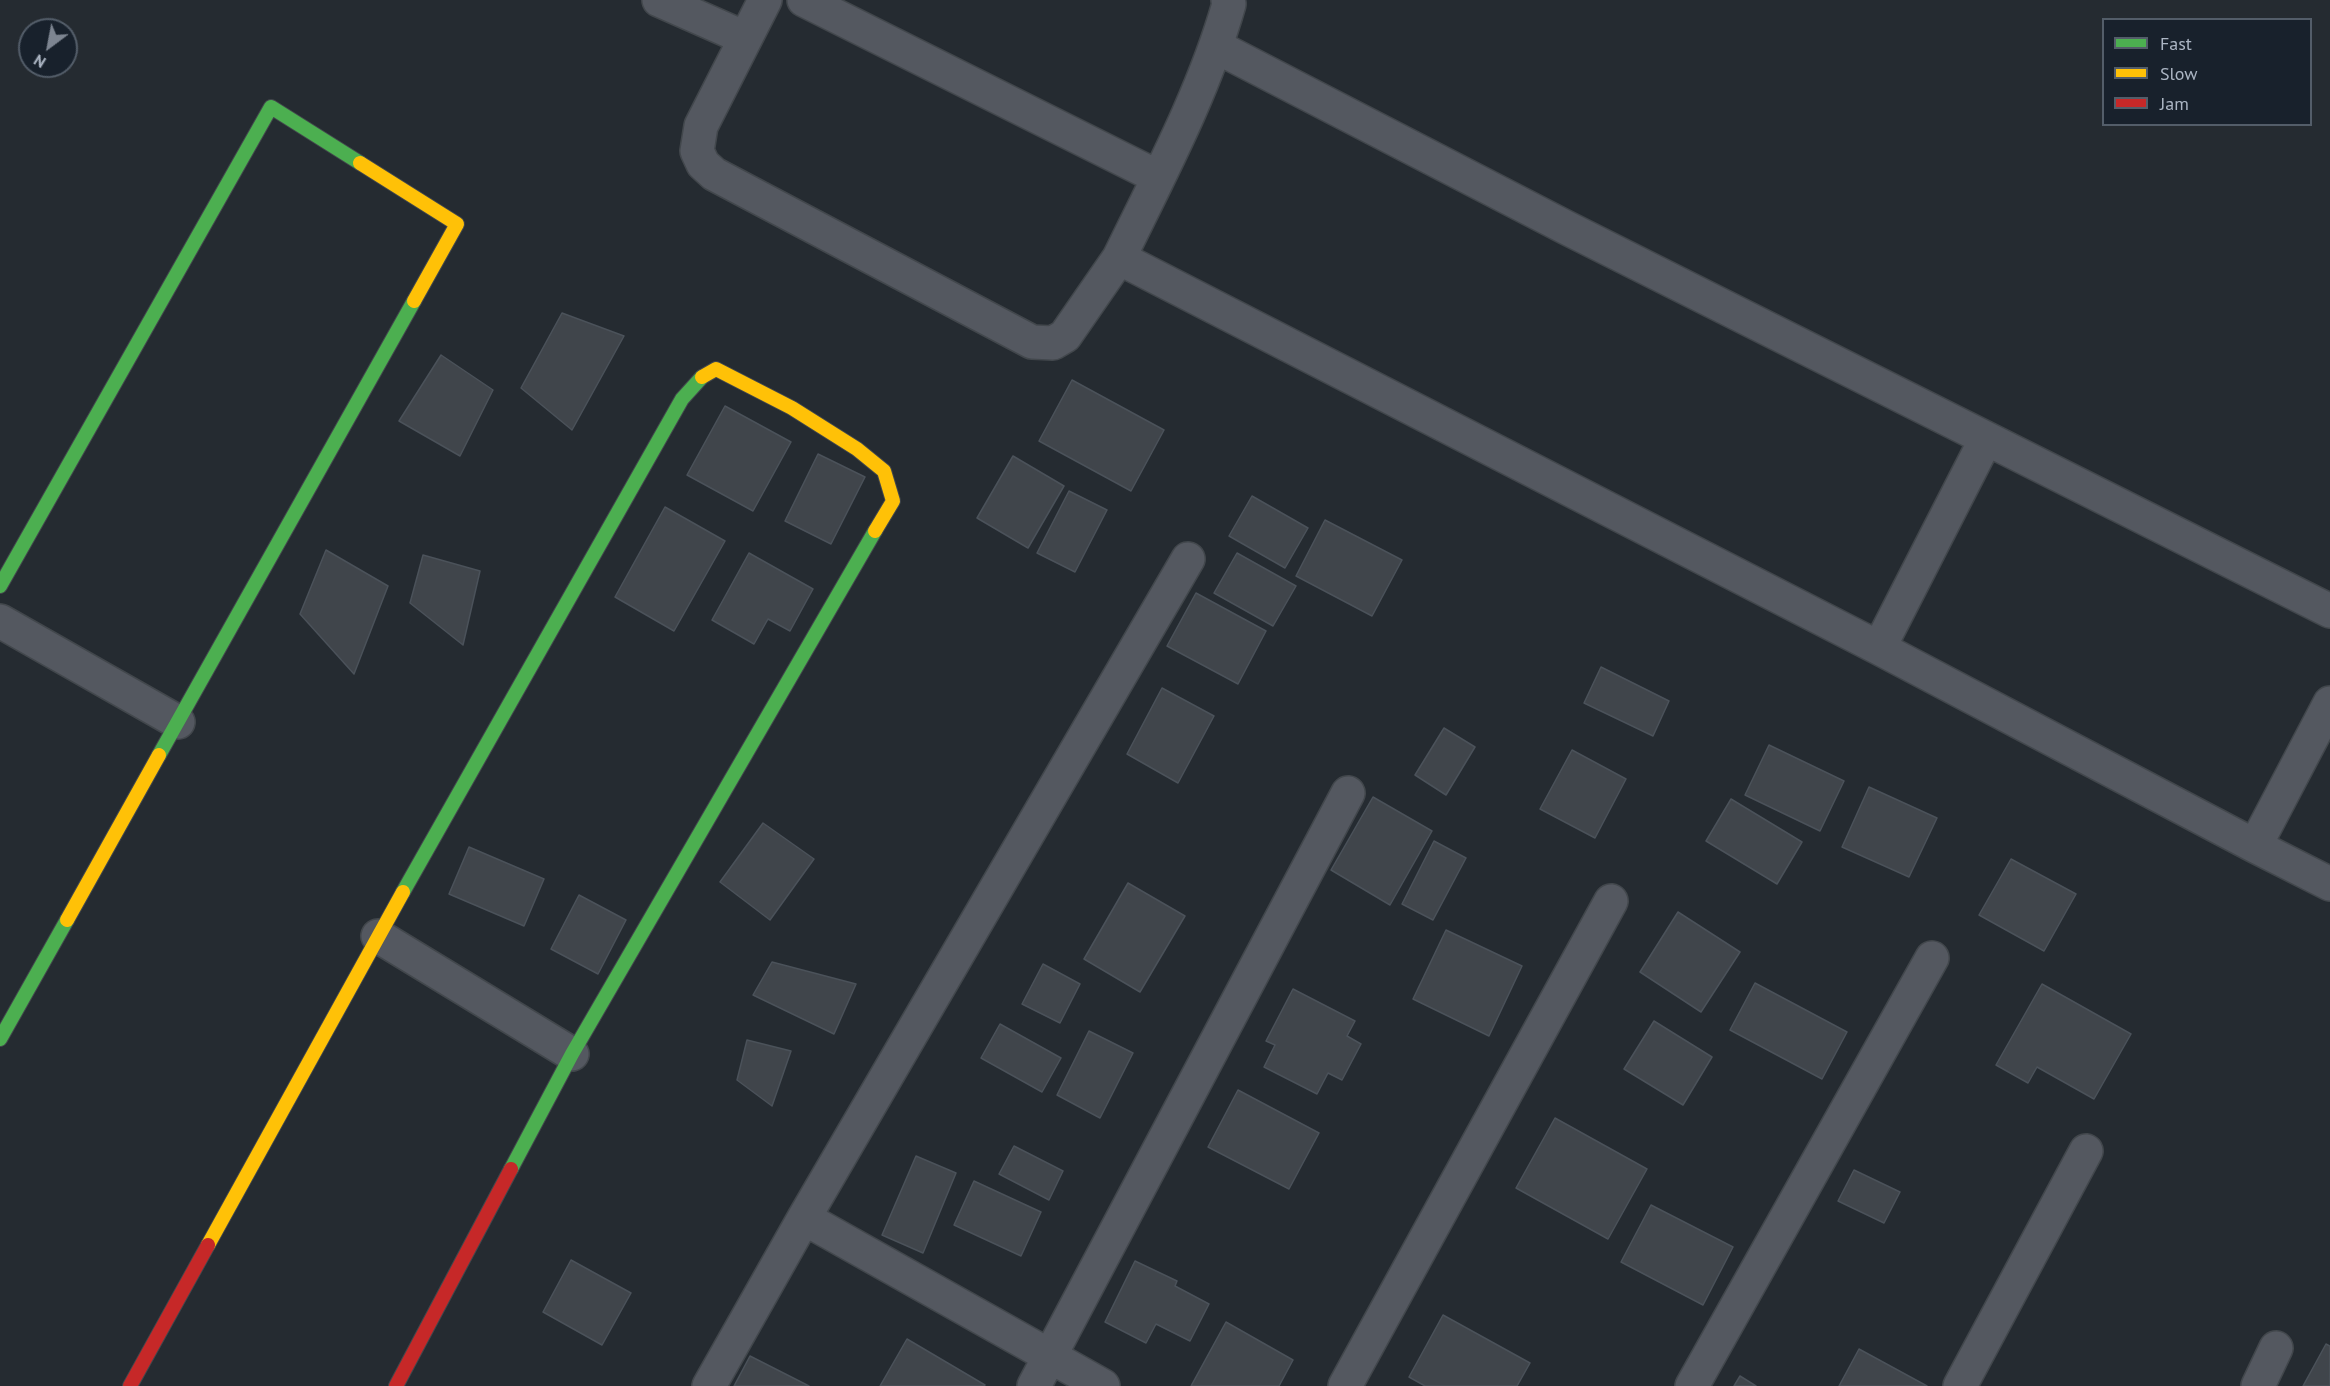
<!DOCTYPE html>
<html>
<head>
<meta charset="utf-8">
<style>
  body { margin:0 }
  #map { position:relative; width:2330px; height:1386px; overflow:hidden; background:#252b31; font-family:"PT Sans",sans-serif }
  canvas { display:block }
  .legend { position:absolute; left:2102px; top:18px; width:210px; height:108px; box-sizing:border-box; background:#18212c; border:2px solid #535d69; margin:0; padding:8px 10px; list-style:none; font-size:18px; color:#acb6c4 }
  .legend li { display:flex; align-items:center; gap:12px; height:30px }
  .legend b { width:30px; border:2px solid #535d69 }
  .north { position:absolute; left:18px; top:18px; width:60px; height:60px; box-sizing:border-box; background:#18212c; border:2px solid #535d69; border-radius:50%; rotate:212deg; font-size:16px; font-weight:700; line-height:24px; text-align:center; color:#acb6c4 }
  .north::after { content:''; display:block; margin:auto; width:21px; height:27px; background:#7d8591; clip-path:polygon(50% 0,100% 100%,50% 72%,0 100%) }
</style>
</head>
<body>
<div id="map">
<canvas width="2330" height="1386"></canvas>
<ul class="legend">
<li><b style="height:8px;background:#4caf50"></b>Fast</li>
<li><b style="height:8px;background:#ffc107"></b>Slow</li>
<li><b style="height:8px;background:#c62828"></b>Jam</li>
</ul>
<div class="north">N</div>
</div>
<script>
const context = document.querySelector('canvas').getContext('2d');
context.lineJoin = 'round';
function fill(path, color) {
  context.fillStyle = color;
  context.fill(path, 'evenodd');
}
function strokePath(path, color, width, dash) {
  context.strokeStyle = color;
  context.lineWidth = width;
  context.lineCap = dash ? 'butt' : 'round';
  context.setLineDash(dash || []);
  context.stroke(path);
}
const building = new Path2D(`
  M562 313 624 336 572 430 521 388Z
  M441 355 493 390 460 456 399 421Z
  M1072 380 1164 430 1131 491 1039 441Z
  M725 406 791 442 753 511 687 475Z
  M818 454 865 477 831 544 785 521Z
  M1013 456 1064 486 1028 548 977 518Z
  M1069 491 1107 510 1075 572 1037 553Z
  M1252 496 1308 528 1285 568 1229 536Z
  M665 507 725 541 674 631 615 597Z
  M1325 520 1402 560 1372 616 1296 576Z
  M326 550 388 586 354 674 300 614Z
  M749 553 813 589 790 631 768 619 754 644 712 620Z
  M1237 553 1296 586 1273 626 1214 593Z
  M423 555 480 571 463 645 410 603Z
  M1196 593 1266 631 1238 684 1167 646Z
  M1601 667 1669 701 1653 736 1584 703Z
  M1162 688 1214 716 1178 783 1127 754Z
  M1444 728 1475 747 1446 795 1415 775Z
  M1769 745 1844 781 1820 831 1745 795Z
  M1572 750 1626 779 1595 838 1540 809Z
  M1869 787 1937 818 1909 877 1842 847Z
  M1373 797 1432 831 1390 905 1331 870Z
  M1731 799 1802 842 1777 884 1706 841Z
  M763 823 814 859 770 920 720 882Z
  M1434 841 1466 858 1433 920 1402 904Z
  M469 847 544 879 524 926 449 894Z
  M2011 859 2076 894 2044 951 1979 915Z
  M1128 883 1185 916 1140 992 1084 959Z
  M579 895 626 920 598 974 551 949Z
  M1678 912 1740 952 1701 1012 1640 972Z
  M1446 930 1522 966 1489 1036 1413 999Z
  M772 962 856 984 834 1034 753 995Z
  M1043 964 1080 984 1060 1023 1022 1004Z
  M1755 983 1847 1032 1822 1079 1730 1030Z
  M2042 984 2131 1034 2094 1099 2037 1067 2028 1083 1996 1065Z
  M1293 989 1355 1021 1347 1036 1361 1044 1342 1080 1328 1073 1317 1094 1264 1067 1275 1045 1266 1041Z
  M1654 1021 1712 1057 1683 1105 1624 1069Z
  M1000 1024 1061 1058 1042 1092 981 1058Z
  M1089 1031 1133 1053 1100 1118 1057 1095Z
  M747 1040 791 1051 772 1106 737 1080Z
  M1238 1090 1319 1133 1289 1189 1208 1147Z
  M1555 1118 1647 1169 1608 1239 1516 1188Z
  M1014 1146 1063 1171 1049 1200 999 1174Z
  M916 1156 956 1173 923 1253 882 1235Z
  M1854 1170 1900 1192 1884 1223 1838 1201Z
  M974 1181 1041 1212 1021 1256 954 1225Z
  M1651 1205 1733 1247 1703 1305 1621 1262Z
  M571 1260 631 1293 602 1345 543 1312Z
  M1135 1261 1177 1281 1175 1286 1209 1304 1190 1341 1156 1324 1146 1343 1105 1322Z
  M1443 1315 1530 1363 1517 1386H1425L1409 1377Z
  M1226 1322 1293 1360 1279 1386H1191Z
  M907 1339 985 1385 984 1386H880Z
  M2326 1344 2330 1346V1386H2303Z
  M1859 1349 1927 1386H1839Z
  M750 1356 809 1386H734Z
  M1740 1376 1756 1386H1734Z`);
const street = new Path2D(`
  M659 0 745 38
  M765 0 701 126 697 151 703 164 714 174 1032 342 1053 343 1065 336 1119 258
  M804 0 1158 177
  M1228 0 1229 4C1204 92 1159 176 1119 258L1879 648 2255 846 2330 884
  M1217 47 1567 228 2330 611
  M0 621 178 722
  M1879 648 1986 439
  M2255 846 2330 703
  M378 936 572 1054
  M804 1218 1103 1386
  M709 1386 804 1218 1188 559
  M1034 1386 1348 793
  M1345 1386 1611 901
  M1692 1386 1932 958
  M1960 1386 2086 1151
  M2258 1386 2276 1348`);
const fast = new Path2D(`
  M0 586 271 107 360 163
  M159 755 414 301
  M403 892 682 399 702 377
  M0 1039 67 920
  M511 1169 572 1054 875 531`);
const slow = new Path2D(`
  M360 163 457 224 414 301
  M702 377 716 369 792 408 857 449 884 471 893 501 875 531
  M67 920 159 755
  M208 1245 403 892`);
const jam = new Path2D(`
  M130 1386 208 1245
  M396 1386 511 1169`);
fill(building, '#40454b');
strokePath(building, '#4b525a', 1.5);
strokePath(street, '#42474c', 36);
strokePath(fast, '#42474c', 16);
strokePath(slow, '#42474c', 16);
strokePath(jam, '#42474c', 16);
strokePath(street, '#545860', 33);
strokePath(fast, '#4caf50', 14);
strokePath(slow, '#ffc107', 14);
strokePath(jam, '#c62828', 14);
</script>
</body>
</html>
